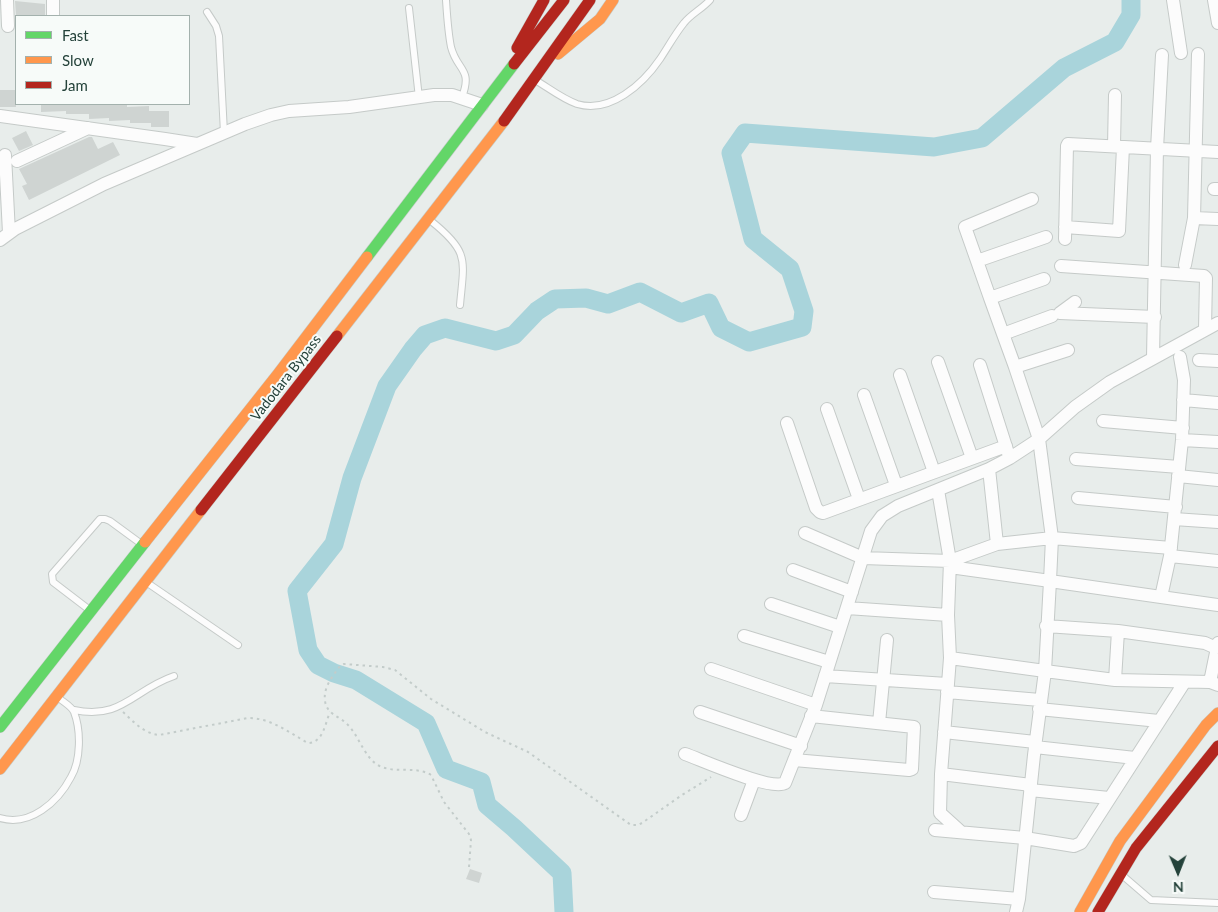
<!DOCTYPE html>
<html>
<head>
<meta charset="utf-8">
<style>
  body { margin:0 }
  #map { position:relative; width:1218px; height:912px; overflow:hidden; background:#e8edeb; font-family:Lato,sans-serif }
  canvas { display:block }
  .legend { position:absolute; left:15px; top:15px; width:175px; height:90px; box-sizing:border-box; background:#f7fbf9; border:1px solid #a3b1ad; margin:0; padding:6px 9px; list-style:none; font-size:15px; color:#24423a }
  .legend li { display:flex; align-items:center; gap:10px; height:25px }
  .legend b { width:25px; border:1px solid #a3b1ad }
  .north { position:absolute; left:1153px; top:847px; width:50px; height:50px; -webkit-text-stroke:4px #f7fbf9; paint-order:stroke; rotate:179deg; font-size:14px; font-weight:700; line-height:20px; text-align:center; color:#24423a }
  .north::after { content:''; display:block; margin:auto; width:18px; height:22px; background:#24423a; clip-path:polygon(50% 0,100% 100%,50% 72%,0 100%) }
</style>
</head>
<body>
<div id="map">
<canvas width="1218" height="912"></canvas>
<ul class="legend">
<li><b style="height:6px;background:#63d668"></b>Fast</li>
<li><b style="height:6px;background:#ff974d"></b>Slow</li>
<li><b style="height:6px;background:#b3261e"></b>Jam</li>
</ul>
<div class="north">N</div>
</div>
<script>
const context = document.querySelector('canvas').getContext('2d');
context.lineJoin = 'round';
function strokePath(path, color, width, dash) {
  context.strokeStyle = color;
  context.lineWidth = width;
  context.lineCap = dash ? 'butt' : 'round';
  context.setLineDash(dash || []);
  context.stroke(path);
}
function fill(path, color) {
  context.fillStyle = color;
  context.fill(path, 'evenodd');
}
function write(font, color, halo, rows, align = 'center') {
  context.font = font + ' Lato,sans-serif';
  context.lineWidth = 4;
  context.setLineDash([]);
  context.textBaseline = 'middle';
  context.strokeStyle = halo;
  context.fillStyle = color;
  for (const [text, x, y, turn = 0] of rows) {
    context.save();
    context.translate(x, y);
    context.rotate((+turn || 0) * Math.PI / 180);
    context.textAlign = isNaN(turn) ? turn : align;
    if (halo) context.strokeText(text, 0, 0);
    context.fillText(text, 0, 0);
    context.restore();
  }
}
const river = new Path2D(`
  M564 912 562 873 514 828 487 805 481 782 446 769 426 723 356 680 334 673 318 665 308 650 297 591 334 544 352 478 387 386 413 349 425 335 445 328 496 341 514 335 537 311 555 299 586 298 608 304 640 292 681 313 709 303 721 328 749 342 802 327 804 311 790 269 753 239 731 153 745 133 934 147 982 138 1064 68 1115 42 1131 15V0`);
const building = new Path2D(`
  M15 1 45 4V16H16Z
  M0 90H16V107H0Z
  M41 104H127V107L149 106V111H169V127H151V123H130V120L109 121V118L89 119V114H66V111L41 112Z
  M26 131 33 145 19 151 12 138Z
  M89 137H92L98 149 113 142 120 155 29 200 22 186 27 184 19 169Z
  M470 869 482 873 479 883 466 879Z`);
const path = new Path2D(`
  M123 712C134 722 143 733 159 735L248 718C271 718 288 732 308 743 323 743 325 724 330 712
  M469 867 471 840 469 834 444 802 431 775C417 766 397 773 382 767 365 761 360 737 348 725 340 716 327 715 325 701 323 687 333 676 340 666L344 664 383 667 395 670 431 699 485 732 528 752 631 825H638L642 823 682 795 711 777`);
const lane = new Path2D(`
  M446 0C447 15 448 32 451 47 457 71 473 68 462 97
  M409 8 419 98
  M207 12 216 26 219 36 224 133
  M537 81C550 89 563 99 577 104 610 114 643 84 660 59 668 47 675 34 684 23 691 14 702 9 710 0
  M431 221C470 252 464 260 460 305
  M149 584 238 645
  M87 608 53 582 52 574 100 519H105L110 521 140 543
  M74 710C122 720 133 690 174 676
  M0 818C30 827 58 802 71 777 81 760 81 730 74 712 72 707 65 703 60 699
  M1122 875 1151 900 1218 903`);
const street = new Path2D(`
  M7 0 8 26
  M1173 0 1181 53
  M1214 0 1218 23
  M53 16V0
  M1198 54 1194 218 1218 219
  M0 116 165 139 197 144
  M1114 146 1115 95
  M5 155 9 233
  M17 161 88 128
  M1214 189H1218
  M1065 227 1119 231 1123 147
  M1065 239 1067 146 1068 144 1218 152
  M0 240 15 229 104 184 245 124 271 115 289 111 349 107 434 95H452L482 105
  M977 261 965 227 1032 199
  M1185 265 1194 218
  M1061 266 1204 276 1206 278 1205 329
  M990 298 977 261 1046 237
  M1060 313 1155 317
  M1060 313 1075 302
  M1003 334 990 298 1044 279
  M1153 357 1157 149 1162 55
  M1199 360 1218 361
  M938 362 972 458
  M980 365 1008 453
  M1015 367 1003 334 1052 316
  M900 375 934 472
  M864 395 896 485
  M1183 400 1218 403
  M827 409 859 499
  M1103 421 1183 428
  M787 423 816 508 820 512 823 513 1006 446
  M1182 440 1218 442
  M1076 459 1179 467
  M989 469 997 544 1052 538 1171 548
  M1178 476 1218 480
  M938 490 950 561 997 544
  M1078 498 1176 507
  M1174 519 1218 522
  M805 533 863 558 950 561 948 615 950 658
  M1170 556 1218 561
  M950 567 1050 581 1052 538 1039 439 1015 367 1068 350
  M793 570 852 592
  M1161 597 1218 605
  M771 604 840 627
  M847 608 948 615
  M1046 626 1118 631 1205 643 1216 648
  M744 636 829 662
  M711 669 816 705
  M825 676 947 684
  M1115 680 1118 631
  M1210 682 1218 643
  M947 692 1040 700
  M1039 709 1159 721
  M700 712 801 746
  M879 723 887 640
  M944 732 1035 742
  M1035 747 1135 758
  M685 754C702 760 771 791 785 783L816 705 871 531 882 516 898 506 989 469 1010 458 1039 439 1075 407 1110 382 1218 323
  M794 760 909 770 912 769 914 727 811 716
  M941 774 940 813 961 832
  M1031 785 941 774 950 658 1045 671 1050 581 1161 597 1170 556 1182 440 1184 380 1180 357
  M1030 790 1109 798
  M741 815 754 780
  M935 830 1025 838 1074 846 1081 843 1184 683
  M934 892 1019 899
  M1016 912 1019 899 1034 755 1045 671 1115 680 1210 682 1218 685`);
const fast = new Path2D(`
  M367 257 514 64
  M0 727 145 542`);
const slow = new Path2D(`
  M558 54 600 19 613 0
  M337 336 504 121
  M145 542 278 374 367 257
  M0 769 201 510
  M1080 912 1120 841 1206 725 1218 713`);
const jam = new Path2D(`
  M517 48 544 0
  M514 64 564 0
  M504 121 590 0
  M201 510 337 336
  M1098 912 1136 848 1218 746`);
const streetNames = [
  ["Vadodara Bypass",286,378,-52]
];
strokePath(river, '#a9d4db', 19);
fill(building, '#cfd4d2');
strokePath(lane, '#c5cac8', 8);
strokePath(street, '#c5cac8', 14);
strokePath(fast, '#c3cbc8', 12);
strokePath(slow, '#c3cbc8', 12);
strokePath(jam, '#c3cbc8', 12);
strokePath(path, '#c3ccca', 2, [2.5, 4]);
strokePath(lane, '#fcfcfc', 6);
strokePath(street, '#fcfcfc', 12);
strokePath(fast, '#63d668', 11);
strokePath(slow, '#ff974d', 11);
strokePath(jam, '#b3261e', 11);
write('14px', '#24423a', '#f7fbf9', streetNames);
</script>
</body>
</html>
